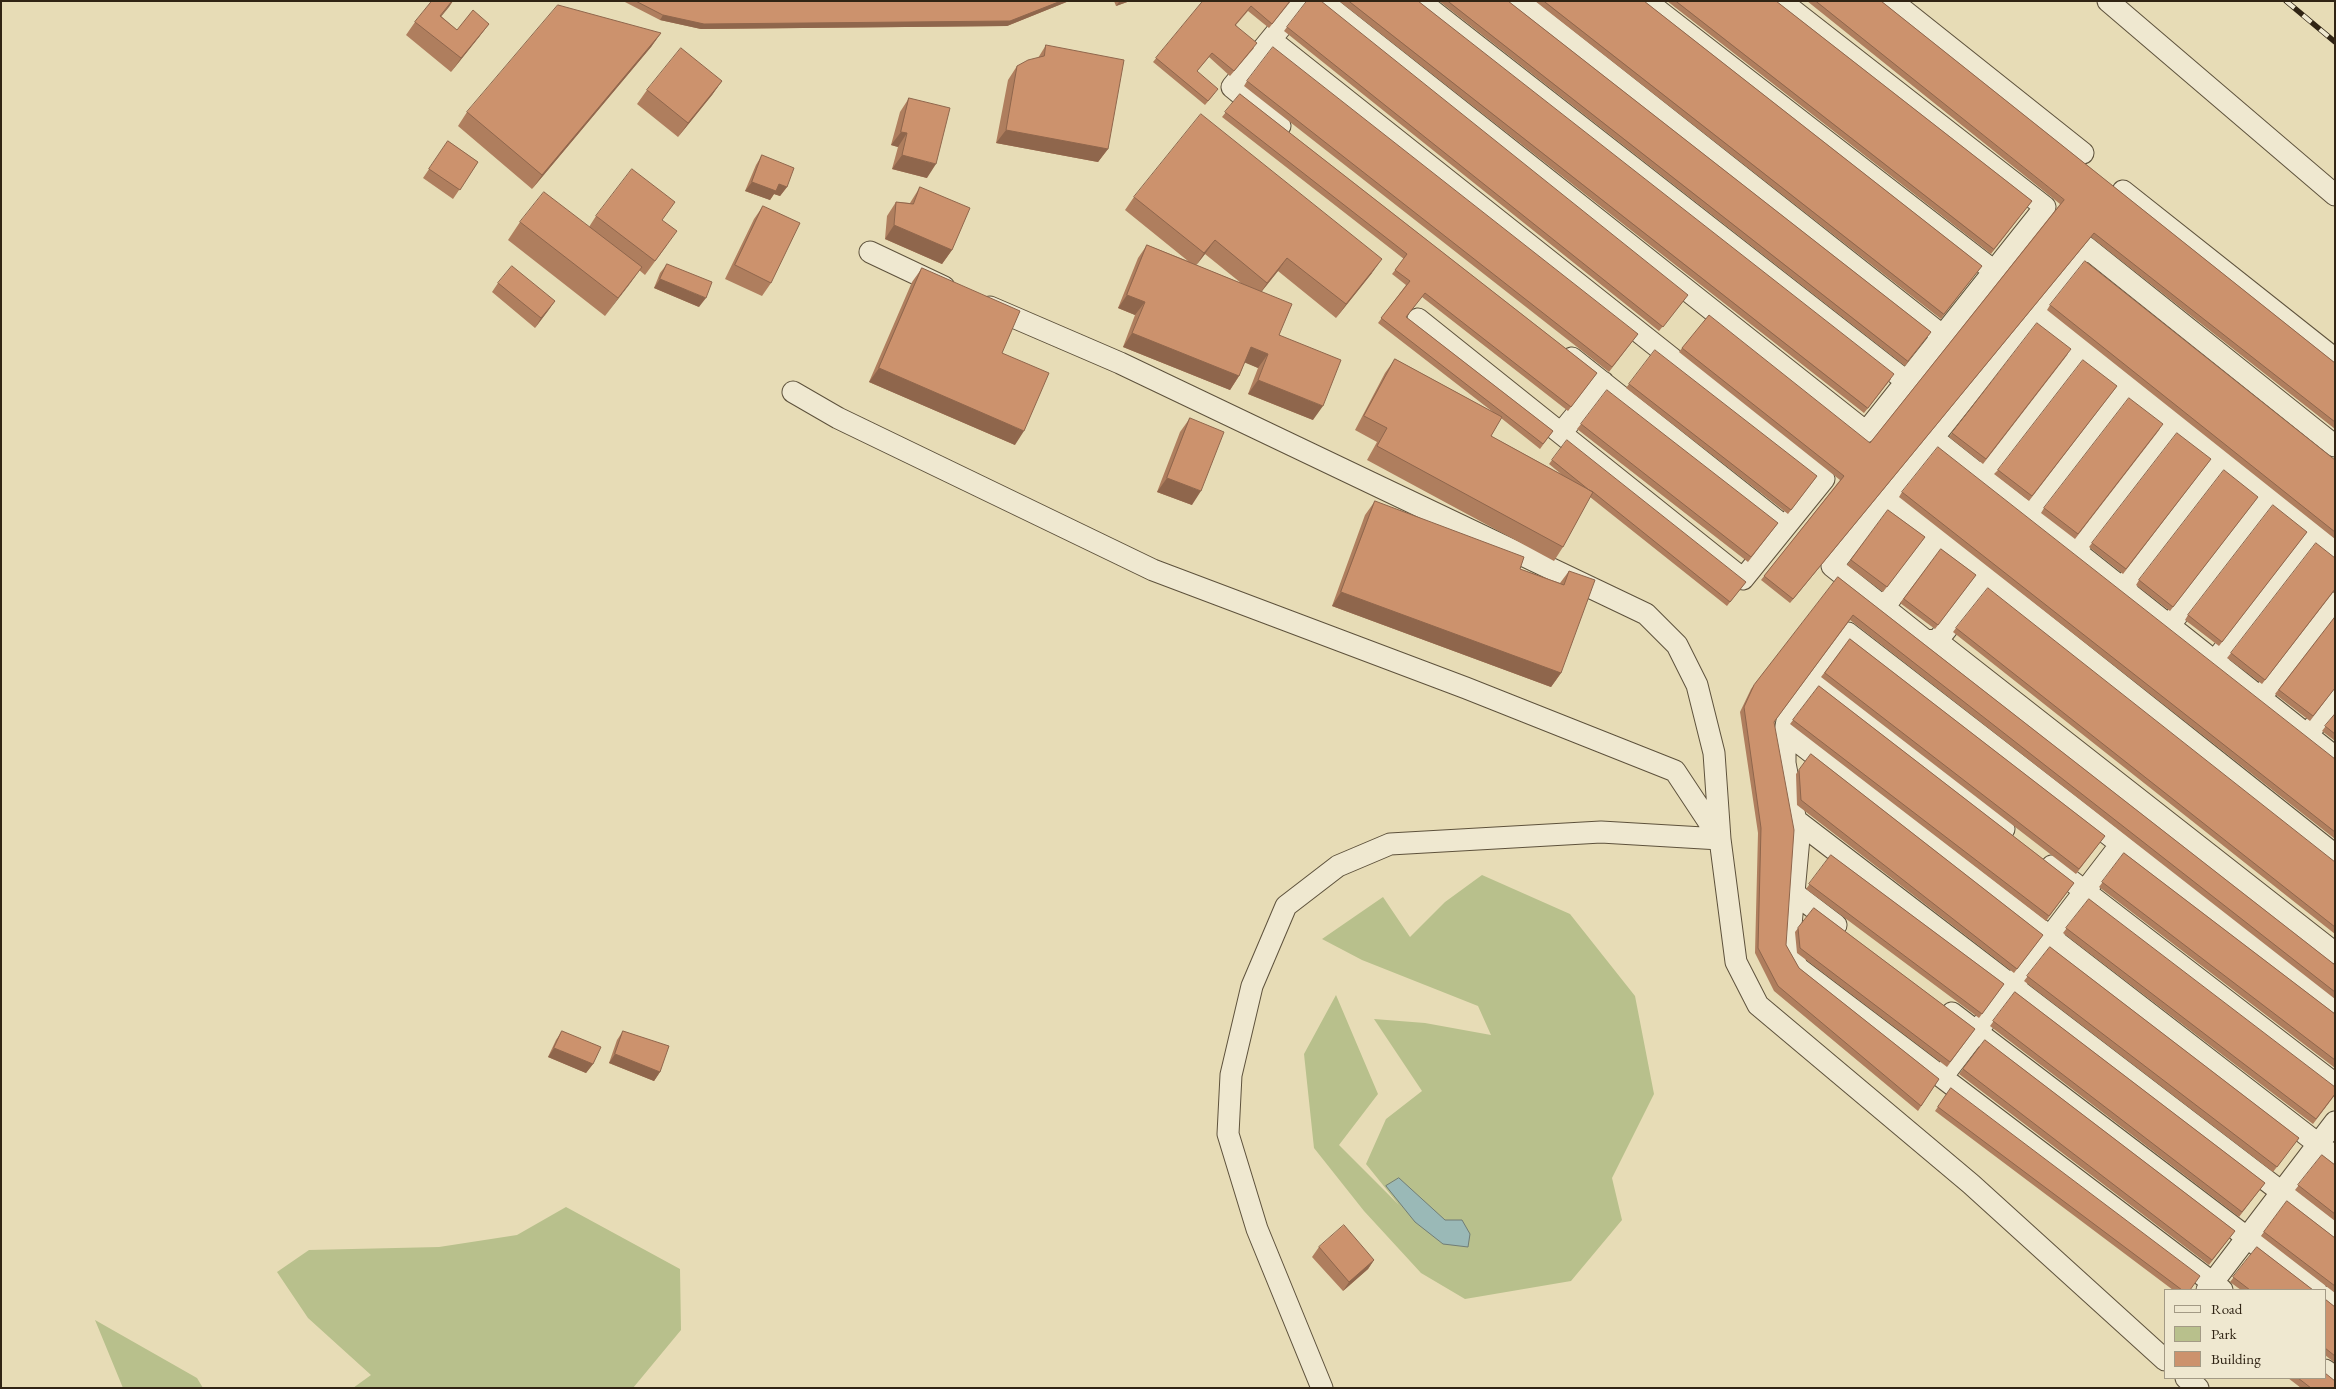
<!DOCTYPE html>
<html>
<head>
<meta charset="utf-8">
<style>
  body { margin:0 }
  #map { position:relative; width:2336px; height:1389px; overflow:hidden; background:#e7dcb6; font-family:"EB Garamond",serif }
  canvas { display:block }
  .frame { position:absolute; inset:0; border:2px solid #302414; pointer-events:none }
  .legend { position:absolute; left:2164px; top:1289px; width:162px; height:90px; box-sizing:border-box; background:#efe8d0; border:1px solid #a39a85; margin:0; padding:6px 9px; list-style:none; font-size:15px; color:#302414 }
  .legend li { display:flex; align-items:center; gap:10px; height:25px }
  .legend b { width:25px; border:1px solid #a39a85 }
</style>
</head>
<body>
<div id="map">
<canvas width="2336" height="1389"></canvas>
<div class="frame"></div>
<ul class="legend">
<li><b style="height:6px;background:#efe8d0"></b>Road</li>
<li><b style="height:14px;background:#b8c08c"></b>Park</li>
<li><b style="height:14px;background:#cc926d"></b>Building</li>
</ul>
</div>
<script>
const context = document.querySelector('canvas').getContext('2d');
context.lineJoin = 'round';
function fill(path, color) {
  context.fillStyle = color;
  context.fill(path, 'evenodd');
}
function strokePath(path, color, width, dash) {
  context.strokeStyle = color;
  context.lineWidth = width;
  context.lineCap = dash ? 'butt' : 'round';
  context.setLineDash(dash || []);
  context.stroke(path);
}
const green = new Path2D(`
  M1482 875 1570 914 1635 996 1654 1094 1612 1178 1622 1220 1571 1281 1465 1299 1421 1273 1364 1211 1314 1148 1304 1054 1336 995 1378 1094 1339 1145 1399 1205 1366 1164 1386 1119 1422 1091 1374 1019 1425 1023 1491 1035 1478 1006 1362 960 1322 939 1383 897 1410 937 1445 902Z
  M566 1207 680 1269 681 1330 633 1388H353L371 1375 308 1318 277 1272 309 1250 439 1247 517 1235Z
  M95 1320 197 1378 203 1388H123Z`);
const water = new Path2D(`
  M1399 1178 1445 1220H1462L1470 1234 1468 1247 1443 1244 1415 1222 1386 1186Z`);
const minor = new Path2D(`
  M1322 1 1866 432 2045 207 1781 1
  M1420 1 1906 381
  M1519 1 1943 336
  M1646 1 1994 271
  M1892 1 2083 153
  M2108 1 2335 195
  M1271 40 1824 479 1743 579 1418 319
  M1280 126 1232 87 1302 1
  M2123 191 2335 359
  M870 252 944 287
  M990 307 1120 363 1646 614 1677 645 1697 685 1714 753 1720 839 1736 962 1758 1005 1971 1184 2165 1360
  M2034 312 2335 551
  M1572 358 1785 527
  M793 392 838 418 1153 570 1466 688 1675 771 1720 839 1601 832 1390 844 1338 866 1286 906 1252 986 1231 1075 1228 1134 1257 1229 1322 1388
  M1561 433 1603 382
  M1933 438 1832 566 1925 640 1937 641 1986 579
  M2335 446 2086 247 1933 438 2335 757
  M1982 477 2082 350
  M1886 498 2335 855
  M2029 515 2129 387
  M2075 551 2175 424
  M2122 589 2221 461
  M1884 607 1936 539
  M2169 626 2268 498
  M1937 641 2335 953
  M2214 662 2314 535
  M1813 681 2004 829
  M2260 698 2335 603
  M1785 732 2335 1157
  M2307 735 2335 700
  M1797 821 2335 1233
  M2052 866 2335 1084
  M1794 893 1836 925
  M1952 1013 2316 1290
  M1942 1077 2121 844
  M2207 1290 2335 1122
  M2222 1290 1797 967 1792 951 1790 936 1799 838 1785 763V732L1788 715 1798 700 1848 633 2335 1010
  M2325 1297 2335 1305
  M2325 1370 2335 1377
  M2186 1378 2198 1388`);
const rail = new Path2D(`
  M2286 1 2335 42`);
const wall = new Path2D(`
  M432 1H453L441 16 457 30 489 24 479 37 451 72 406 35 415 22Z
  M623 1H1069L1007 26 701 29 660 20Z
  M1114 1H1130L1116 6Z
  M1203 1H1291L1269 28 1248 11 1236 25 1254 48 1230 76 1209 57 1197 71 1215 93 1205 105 1153 62Z
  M1339 1H1418L1891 379 1864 413Z
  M1439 1H1508L1931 332 1905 366Z
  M1535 1H1644L1982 266 1941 319Z
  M1667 1H1776L2032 201 1991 254Z
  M1807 1H1881L2335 363V429L2091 237 1790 603 1761 580 1840 480 1679 352 1682 348 1870 443 2060 204Z
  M1287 27 1685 299 1659 331 1284 31Z
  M661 33 651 47 532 189 458 126 467 112Z
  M1046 45 1108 149 1098 162 996 143 1008 80 1017 66 1038 58Z
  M722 81 712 95 678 137 637 104 647 90Z
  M1247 81 1638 334 1609 372 1244 86Z
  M1240 94 1597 373 1568 411 1422 297 1406 317 1553 431 1540 449 1501 418 1491 436 1561 474 1549 464 1552 460 1746 582 1727 606 1590 497 1563 547 1554 561 1367 460 1377 442 1355 430 1385 373 1395 359 1493 412 1378 323 1406 285 1392 274 1404 259 1222 117Z
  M909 98 927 178 892 169 898 147 891 145 900 112Z
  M448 141 478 162 453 199 423 178Z
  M762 155 787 187 780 196 774 194 770 200 745 191 756 165Z
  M920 187 952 250 942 264 885 239 887 216 896 202 910 203Z
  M1134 197 1372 273 1336 318 1278 271 1262 291 1313 420 1248 394 1258 368 1245 362 1239 376 1230 390 1123 347 1135 315 1118 308 1138 258 1147 245 1188 261 1125 210ZM1205 254 1241 283 1196 265Z
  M763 206 771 283 762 296 725 279 754 219Z
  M596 216 662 220 667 245 645 275 639 270 605 316 508 240 520 222 589 227Z
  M667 264 699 307 654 288 660 273Z
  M922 268 1002 353 1015 445 869 382 912 282Z
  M498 283 555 301 535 328 492 292Z
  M2050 305 2335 460V539L2047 310Z
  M2068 354 1983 464 1949 437 1952 433Z
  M1629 384 1817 476 1788 514 1626 388Z
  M2117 386 2029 501 1994 474 1998 470Z
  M1190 418 1192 505 1157 492 1180 432Z
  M1581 424 1778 523 1748 562 1577 429Z
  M2160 429 2075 539 2041 513 2044 508Z
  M2211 459 2123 574 2089 547 2092 543Z
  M1902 492 2335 759V839L1899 497Z
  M2258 497 2170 611 2136 585 2139 580Z
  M1375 501 1520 569 1560 583 1569 571 1561 673 1551 687 1332 606 1365 515Z
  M1888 510 1925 537 1883 592 1847 565Z
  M2307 532 2219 646 2185 620 2188 615Z
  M1941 549 1976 575 1935 629 1900 603Z
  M1838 577 2335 965V999L1850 620 1774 722 1786 945 1799 968 1939 1079 1918 1111 1774 991 1755 953 1758 833 1740 712 1751 689 1754 685Z
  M2335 590 2262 684 2227 658 2231 653Z
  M2335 617V688L2310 721 2275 694Z
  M1956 628 2335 862V934L1953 632Z
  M1850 639 2105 836 2076 874 1821 677Z
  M1819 686 2074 883 2046 921 1790 724Z
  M2335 714V741L2322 731Z
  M1811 754 2043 935 2014 973 1797 805 1796 774Z
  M2124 853 2335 1014V1068L2099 887Z
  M1831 855 2004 984 1979 1018 1806 889Z
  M2089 899 2335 1095 2313 1124 2063 933Z
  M1814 908 1975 1029 1947 1067 1797 953 1795 932Z
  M2050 947 2299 1138 2273 1172 2024 981Z
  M2015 992 2265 1183 2239 1217 1990 1026Z
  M562 1031 593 1064 586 1073 548 1057 556 1040Z
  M623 1031 660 1072 654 1081 609 1063 617 1040Z
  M1985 1040 2235 1231 2209 1265 1959 1074Z
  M1951 1088 2190 1290H2173L1935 1111Z
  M2322 1155 2335 1165V1221L2295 1190Z
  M2287 1201 2335 1238V1293L2261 1236Z
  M1319 1247 1374 1260 1368 1269 1343 1291 1312 1257Z
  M2257 1247 2313 1290H2241L2230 1282Z
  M2325 1299 2335 1307V1363L2325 1355Z
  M2288 1378H2325L2335 1388H2301Z`);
const shadedWall = new Path2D(`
  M452 1H453L449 7 431 29Z
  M1069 1 1007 26 701 29 660 20 663 15Z
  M1120 1H1130L1116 6 1119 2Z
  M489 24 479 37 451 72 461 58Z
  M661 33 651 47 532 189 542 175Z
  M722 81 712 95 678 137 688 123Z
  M1006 130 1108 149 1098 162 996 143Z
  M901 132 907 133 898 147 891 145Z
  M902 155 936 164 927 178 892 169Z
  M752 182 779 184 787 187 780 196 774 194 770 200 745 191Z
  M894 225 952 250 942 264 885 239Z
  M2094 233 2091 237 1790 603 1793 599Z
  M1215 240 1205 254 1195 267 1204 253Z
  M1287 258 1278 271 1258 296 1267 283Z
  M1382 259 1372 273 1336 318 1346 304Z
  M642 267 629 285 605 316 618 298Z
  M660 279 706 298 699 307 654 288Z
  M1127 295 1145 302 1135 315 1118 308Z
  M555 301 548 311 535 328 541 318Z
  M1132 333 1239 376 1230 390 1123 347Z
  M1251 347 1268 354 1258 368 1241 361Z
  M879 368 1024 431 1015 445 869 382Z
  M1258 380 1323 406 1313 420 1248 394Z
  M1167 478 1201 491 1192 505 1157 492Z
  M1341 592 1561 673 1551 687 1332 606Z
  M554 1048 593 1064 586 1073 548 1057Z
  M615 1054 660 1072 654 1081 609 1063Z
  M1374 1260 1368 1269 1343 1291 1349 1282Z`);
const building = new Path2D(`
  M432 1H452L440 16 457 30 473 10 489 24 461 58 415 22Z
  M636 1H1061L1010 21 704 24 663 15Z
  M1203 1H1290L1272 24 1251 6 1235 25 1257 43 1234 71 1212 53 1197 71 1218 89 1208 101 1156 58Z
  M1307 1H1321L1688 295 1663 327 1287 27Z
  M1349 1H1418L1894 374 1868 408Z
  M1448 1H1508L1931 332 1908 361Z
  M1544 1H1644L1982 266 1944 314Z
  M1676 1H1776L2032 201 1994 249Z
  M1816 1H1881L2335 363V422L2094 233 1793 599 1764 576 1844 476 1682 348 1709 315 1870 443 2064 200Z
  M558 5 661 33 542 175 467 112Z
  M1046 45 1124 60 1108 149 1006 130 1017 66 1028 60 1044 56Z
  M1273 47 1638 334 1612 367 1247 81Z
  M681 48 722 81 688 123 647 90Z
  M1240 94 1597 373 1571 407 1425 293 1406 317 1553 431 1543 444 1381 318 1410 281 1395 270 1407 254 1225 112Z
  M909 98 950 108 936 164 902 155 907 133 901 132Z
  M1201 114 1382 259 1346 304 1287 258 1267 283 1215 240 1204 253 1134 197Z
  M448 141 478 162 460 190 429 169Z
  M762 155 794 168 787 187 779 184 776 191 752 182Z
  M632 169 675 202 662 220 677 231 655 261 596 216Z
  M920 187 970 208 952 250 894 225 896 202 913 204Z
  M544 192 642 267 618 298 520 222Z
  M763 206 800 223 771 283 735 265Z
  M1147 245 1292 304 1279 335 1341 360 1323 406 1258 380 1268 354 1251 347 1239 376 1132 333 1145 302 1127 295Z
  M2085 261 2335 460V532L2050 305Z
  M667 264 712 282 706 298 660 279Z
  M512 266 555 301 541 318 498 283Z
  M922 268 1020 311 1002 353 1049 373 1024 431 879 368Z
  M2037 323 2071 349 1986 459 1952 433Z
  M1655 350 1817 476 1791 510 1629 384Z
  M1395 359 1502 417 1491 436 1593 492 1563 547 1377 446 1387 428 1364 416Z
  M2083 360 2117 386 2032 496 1998 470Z
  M1607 390 1778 523 1751 557 1581 424Z
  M2129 398 2163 424 2078 534 2044 508Z
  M1190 418 1224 432 1201 491 1167 478Z
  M2177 433 2211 459 2126 569 2092 543Z
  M1567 440 1746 582 1730 602 1593 492 1589 490 1552 460Z
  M1938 447 2335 759V832L1902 492Z
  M2224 470 2258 497 2173 607 2139 580Z
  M1375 501 1524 557 1520 569 1564 585 1569 571 1595 580 1561 673 1341 592Z
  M2273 505 2307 532 2222 642 2188 615Z
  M1888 510 1925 537 1887 587 1851 560Z
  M2316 543 2335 558V589L2265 680 2231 653Z
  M1941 549 1976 575 1938 625 1904 599Z
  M1838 577 2335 965V992L1853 615 1774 722 1794 830 1786 945 1799 968 1939 1079 1921 1106 1778 986 1758 948 1761 828 1744 707 1754 685Z
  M1988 588 2335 862V927L1956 628Z
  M2335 617V688L2313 716 2279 690Z
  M1850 639 2105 836 2079 869 1825 673Z
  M1819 686 2074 883 2049 916 1793 720Z
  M2335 714V734L2325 726Z
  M1811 754 2043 935 2017 969 1801 800 1799 770Z
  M2124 853 2335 1014V1060L2102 882Z
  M1831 855 2004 984 1982 1014 1809 884Z
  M2089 899 2335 1087V1094L2316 1119 2066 928Z
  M1814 908 1975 1029 1950 1062 1800 948 1798 928Z
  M2050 947 2299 1138 2277 1167 2027 976Z
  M2015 992 2265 1183 2242 1212 1993 1021Z
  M562 1031 601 1047 593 1064 554 1048Z
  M623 1031 669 1046 660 1072 615 1054Z
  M1985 1040 2235 1231 2212 1260 1963 1069Z
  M1951 1088 2200 1276 2190 1290H2182L1938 1107Z
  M2322 1155 2335 1165V1214L2298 1185Z
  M2287 1201 2335 1238V1286L2264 1232Z
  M1344 1225 1374 1260 1349 1282 1319 1247Z
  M2257 1247 2313 1290H2250L2233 1277Z
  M2325 1299 2335 1307V1356L2325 1348Z
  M2325 1373 2335 1381V1388H2311L2298 1378H2325Z`);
fill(green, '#b8c08c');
fill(water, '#9ab9b7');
strokePath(water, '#707d76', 1);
strokePath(minor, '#5e523c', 23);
strokePath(minor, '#efe8d0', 21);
strokePath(rail, '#302414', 5.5);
strokePath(rail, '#efe8d0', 4, [11]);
fill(wall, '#af7e5e');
fill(shadedWall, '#8f664c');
fill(building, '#cc926d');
strokePath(building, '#8f664c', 1);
</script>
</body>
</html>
